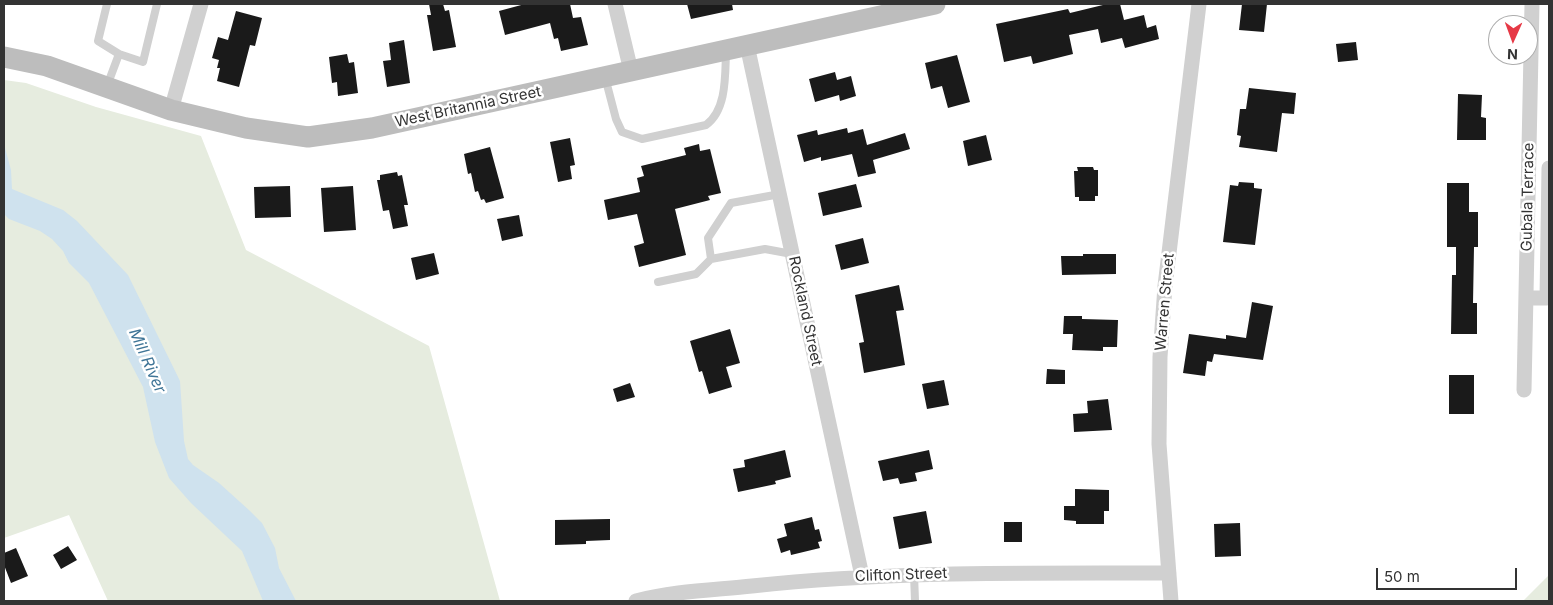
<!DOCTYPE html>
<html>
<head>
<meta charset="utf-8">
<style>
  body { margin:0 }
  #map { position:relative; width:1553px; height:605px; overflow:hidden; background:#fff; font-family:Inter,sans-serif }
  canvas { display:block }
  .frame { position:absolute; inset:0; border:5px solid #333; pointer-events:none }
  .north { position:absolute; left:1488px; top:15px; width:50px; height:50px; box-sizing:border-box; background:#fff; border:1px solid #adadad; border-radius:50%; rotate:182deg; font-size:14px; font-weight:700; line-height:20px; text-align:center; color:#333 }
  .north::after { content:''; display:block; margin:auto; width:18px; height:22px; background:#e63946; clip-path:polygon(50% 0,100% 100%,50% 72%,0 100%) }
  .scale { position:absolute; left:1376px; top:568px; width:141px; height:22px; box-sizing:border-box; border:2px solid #333; border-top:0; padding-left:6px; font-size:15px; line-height:18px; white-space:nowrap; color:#333; -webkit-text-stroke:4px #fff; paint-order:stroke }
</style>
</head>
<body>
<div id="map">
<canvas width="1553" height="605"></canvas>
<div class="frame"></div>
<div class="north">N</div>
<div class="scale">50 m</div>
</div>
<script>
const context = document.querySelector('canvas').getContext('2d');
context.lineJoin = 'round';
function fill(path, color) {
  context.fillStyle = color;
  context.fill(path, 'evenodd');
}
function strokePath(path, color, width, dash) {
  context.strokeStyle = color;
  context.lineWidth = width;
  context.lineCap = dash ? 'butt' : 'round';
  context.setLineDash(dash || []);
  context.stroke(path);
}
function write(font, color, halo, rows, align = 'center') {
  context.font = font + ' Inter,sans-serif';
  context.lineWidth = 5;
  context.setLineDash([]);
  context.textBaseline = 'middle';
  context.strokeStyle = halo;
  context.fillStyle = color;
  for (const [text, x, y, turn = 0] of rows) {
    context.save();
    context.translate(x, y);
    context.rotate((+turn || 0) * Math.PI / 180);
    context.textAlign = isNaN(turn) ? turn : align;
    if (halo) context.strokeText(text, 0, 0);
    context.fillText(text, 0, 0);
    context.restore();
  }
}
const green = new Path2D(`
  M4 80 26 83 96 107 201 136 246 250 429 346 500 601H108L69 515 4 538Z
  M1549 572V601H1523L1548 576Z`);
const water = new Path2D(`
  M4 144 11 170 12 189 63 210 77 221 128 275 180 381 184 441 188 459 193 465 219 483 250 511 262 523 275 548 279 568 296 601H263L242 551 191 503 169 478 155 442 143 387 89 283 69 263 63 251 52 239 40 231 9 219 4 214Z`);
const building = new Path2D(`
  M429 4H443L445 11 449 10 456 47 433 51 427 15H431Z
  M525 4H570L573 18 581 17 588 45 561 51 558 38 554 39 550 23 505 35 499 11Z
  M687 4H732L733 10 691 19Z
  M1107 4H1120L1124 20 1144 15 1147 28 1156 25 1159 39 1125 48 1122 38 1101 43 1098 29 1069 35 1073 54 1033 64 1031 56 1004 62 996 24 1068 9 1070 13Z
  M1242 4H1267L1264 32 1239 30Z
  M236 11 262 18 255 46 250 45 239 87 217 81 220 68H217L219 60 212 58 218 37 228 40Z
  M404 40 410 83 387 87 383 61 391 60 389 43Z
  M1356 42 1358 60 1338 62 1336 44Z
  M347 54 349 63 354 62 358 93 338 96 337 82 332 83 329 57Z
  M957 55 970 102 948 108 942 86 931 89 925 63Z
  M835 72 837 80 851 76 856 96 840 101 839 95 815 102 809 79Z
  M1249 88 1296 93 1294 114 1282 113 1277 152 1239 147 1241 136 1237 135 1240 109H1246Z
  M1458 94 1482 95 1481 117 1486 118V140H1457Z
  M847 128 848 133 863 129 867 145 905 133 910 149 873 160 876 173 858 177 852 154 821 161V157L804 162 797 135 817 130 818 135Z
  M986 135 992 160 968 166 963 141Z
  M570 138 575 165 570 166 572 179 558 182 550 142Z
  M699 144 700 151 710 149 721 193 708 196 710 200 675 209 686 255 639 267 634 246 644 243 637 214 608 220 604 200 640 192 637 178 644 176 641 166 686 155 684 148Z
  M490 147 504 198 486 203 484 199 481 200 478 191 475 192 471 173 468 174 464 154Z
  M1077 167H1093L1094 170H1098V196H1095V201H1079V197H1075L1074 171H1078Z
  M397 172 398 176 402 175 408 205H404L408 226 393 229 389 210 383 211 377 180H380V175Z
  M1239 182 1254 183V188L1262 189 1255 245 1223 242 1230 185 1238 186Z
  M1447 183H1469V212H1478V247H1474L1473 303H1477V334H1451L1452 275H1456V247H1447Z
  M856 184 862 207 823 216 818 193Z
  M290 186 291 217 255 218 254 187Z
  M353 186 356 230 324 232 321 188Z
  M519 215 523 236 502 241 497 219Z
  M863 238 869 263 841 270 835 245Z
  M434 253 439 274 416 280 411 258Z
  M1083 254H1116V274L1062 275 1061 256H1083Z
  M899 285 904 310 896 311 905 365 864 373 859 343 864 342 855 295Z
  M1252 302 1273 306 1263 360 1214 354 1212 362 1207 361 1205 376 1183 373 1189 334 1226 339V335L1246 338Z
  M1064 316H1082V319L1118 320 1117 347H1103V351L1072 350 1073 334H1063Z
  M730 329 740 363 726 367 732 387 709 394 702 371 699 372 690 341Z
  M1047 369 1065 370V384H1046Z
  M1449 375H1474V414H1449Z
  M944 380 949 405 927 409 922 384Z
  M630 383 635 397 617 402 613 389Z
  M1108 399 1112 430 1074 432 1073 414 1088 413 1087 401Z
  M785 450 791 477 775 481 776 484 738 492 733 469 745 467 744 460Z
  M929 450 933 469 915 473 917 481 900 484 898 478 883 481 878 461Z
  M1075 489 1109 490V511H1104V524H1076V521L1064 520V506H1075Z
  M926 511 932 543 899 549 893 517Z
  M812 517 815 530 819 529 822 541 818 542 820 548 791 555 790 550 781 553 777 539 787 536 784 524Z
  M610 519V540L586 541V544L555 545V520Z
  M1004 522H1022V542H1004Z
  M1240 523 1241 556 1215 557 1214 524Z
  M68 546 77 560 61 569 53 555Z
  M16 548 28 576 11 583 4 565V553Z`);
const lane = new Path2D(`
  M107 4 98 41 119 54
  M605 77 616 119 622 132 642 139 706 125C727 110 725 75 726 52
  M107 86 119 54 143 62 157 4
  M780 194 731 203 708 238 711 259 765 249 792 254
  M658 282 696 274 711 259
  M914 574 915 601`);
const street = new Path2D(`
  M615 4 631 71
  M747 45 862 576
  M171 110 201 4
  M1526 298H1547L1549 168
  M1524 390 1532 4
  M636 601C673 591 714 590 752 586 891 571 1030 573 1169 573
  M1171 601 1159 444 1160 357 1165 286 1199 4`);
const secondary = new Path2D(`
  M4 57 47 66 171 110 246 128 308 137 372 128 935 4`);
const streetNames = [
  ["West Britannia Street",468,107,-12],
  ["Gubala Terrace",1528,197,-89],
  ["Warren Street",1165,302,-85],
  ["Rockland Street",805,311,78],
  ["Clifton Street",901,575,-2]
];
const waterNames = [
  ["Mill River",147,361,66]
];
fill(green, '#e6ecdf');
fill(water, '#cfe2ee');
fill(building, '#1a1a1a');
strokePath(lane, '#d0d0d0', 8);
strokePath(street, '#d0d0d0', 15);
strokePath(secondary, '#bdbdbd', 21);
write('15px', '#333', '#fff', streetNames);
write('italic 16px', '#3f7597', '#fff', waterNames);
</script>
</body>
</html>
